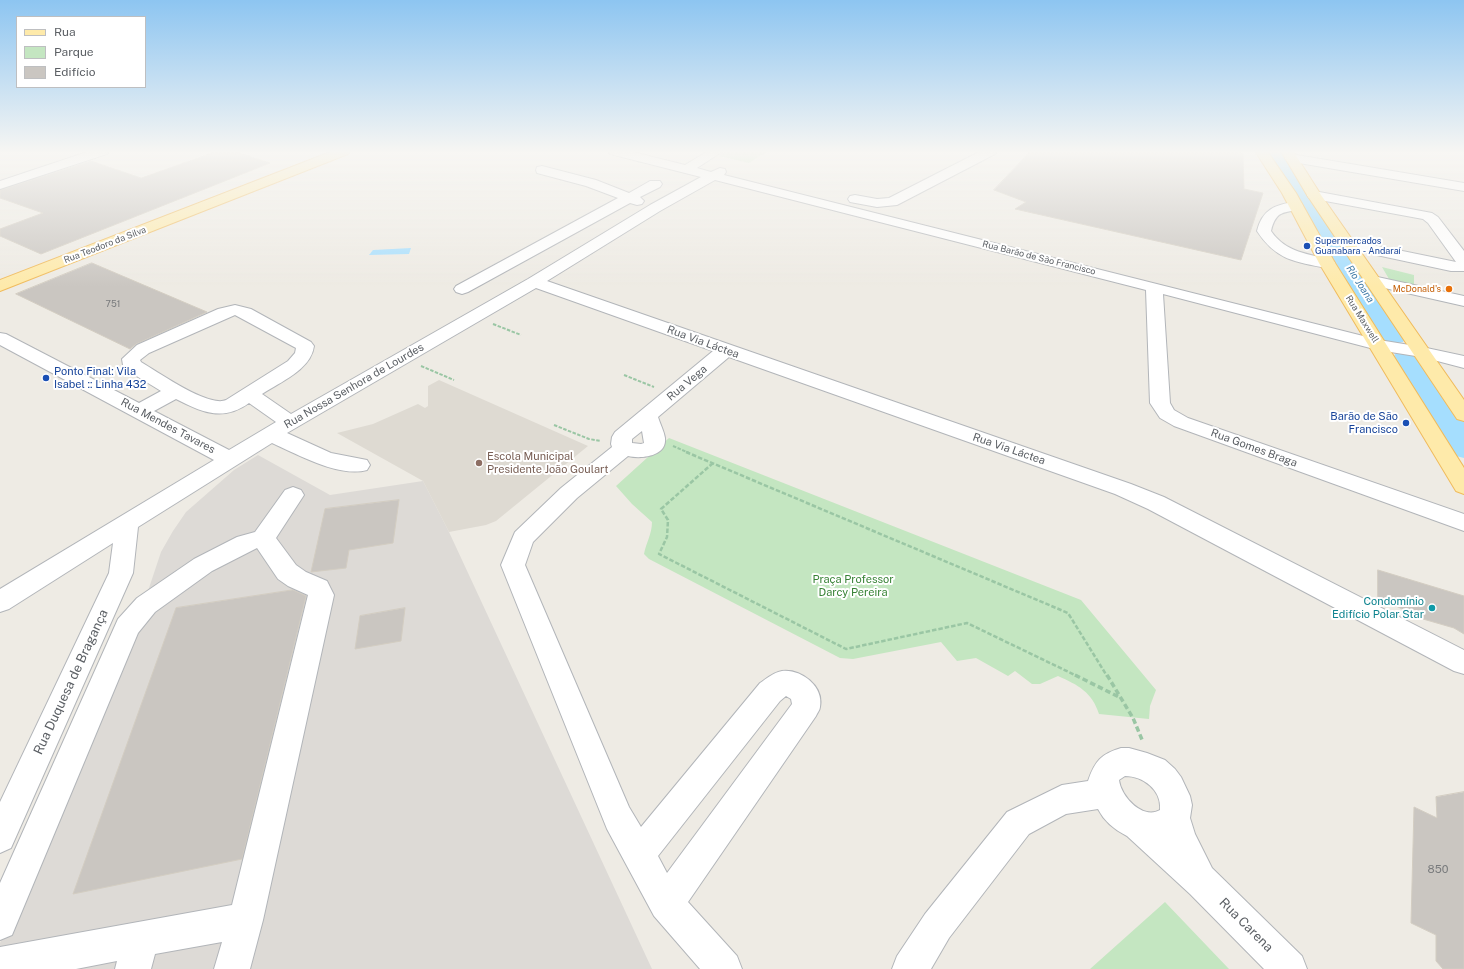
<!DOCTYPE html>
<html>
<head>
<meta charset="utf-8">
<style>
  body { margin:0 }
  #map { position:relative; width:1464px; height:969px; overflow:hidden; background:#eeebe4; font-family:"Public Sans",sans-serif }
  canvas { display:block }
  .legend { position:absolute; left:16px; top:16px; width:130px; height:72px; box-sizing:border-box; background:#fff; border:1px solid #bebfc1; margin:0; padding:5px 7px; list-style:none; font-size:12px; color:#5c6065 }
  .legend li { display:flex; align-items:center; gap:8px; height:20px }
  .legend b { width:20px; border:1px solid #bebfc1 }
</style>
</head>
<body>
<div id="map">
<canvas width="1464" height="969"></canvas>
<ul class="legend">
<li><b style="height:5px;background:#feeaaa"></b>Rua</li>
<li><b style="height:11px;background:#c4e6c1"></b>Parque</li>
<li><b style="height:11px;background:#cac6c1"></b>Edifício</li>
</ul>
</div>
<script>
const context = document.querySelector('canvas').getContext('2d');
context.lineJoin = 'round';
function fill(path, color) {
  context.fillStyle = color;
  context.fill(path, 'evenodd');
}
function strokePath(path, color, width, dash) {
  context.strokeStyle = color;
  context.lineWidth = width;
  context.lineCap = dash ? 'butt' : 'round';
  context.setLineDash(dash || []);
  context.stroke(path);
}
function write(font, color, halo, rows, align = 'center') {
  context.font = font + ' "Public Sans",sans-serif';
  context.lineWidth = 4;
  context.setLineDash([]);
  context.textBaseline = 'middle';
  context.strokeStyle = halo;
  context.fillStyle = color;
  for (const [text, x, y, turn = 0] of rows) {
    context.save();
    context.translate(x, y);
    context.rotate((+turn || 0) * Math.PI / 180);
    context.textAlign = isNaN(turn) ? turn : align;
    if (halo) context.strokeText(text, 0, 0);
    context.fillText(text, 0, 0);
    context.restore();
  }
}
const industrial = new Path2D(`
  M258 455 330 495 423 481 449 532 652 969H0V943L143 606 161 552 173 531 186 512 234 470Z`);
const education = new Path2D(`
  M439 380 588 446 496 521 486 525 449 532 423 481 337 433 373 424 418 404 425 408 428 406V386Z`);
const green = new Path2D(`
  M727 151H768L749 163 719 156Z
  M1382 267 1414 275V285L1389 279Z
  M669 438 1081 600 1156 690 1150 706 1149 719 1099 714C1092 692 1078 685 1058 676L1040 684H1032L1015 671 1008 676 976 658 957 661 941 642 853 659 840 658 649 559 644 554C646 543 652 534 652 522L632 504 616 486Z
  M1165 902 1229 969H1090Z`);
const water = new Path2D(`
  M411 248 409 254 369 255 373 250Z`);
const river = new Path2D(`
  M1265 151H1285L1407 336 1403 342 1393 344 1383 342Z
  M1407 349 1417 352 1464 422V458L1452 455 1392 358 1397 352Z`);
const building = new Path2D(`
  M218 151H233L270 163 41 254 0 236V229L43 213 0 198V190L91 161 141 178Z
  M1031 151H1240V154H1243L1244 189 1263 193 1241 260 1015 209 1026 202 994 190Z
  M92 263 207 312 136 344 130 349 16 294Z
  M399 500 393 543 349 550 346 568 311 572 325 509Z
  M1378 570 1464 596V634L1454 628 1423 619 1422 618 1414 615 1378 597Z
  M293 590 306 596 242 859 73 894 176 608Z
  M405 608 401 641 355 649 360 616Z
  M1464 792V969H1443L1436 961V935L1411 923 1414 807 1437 818 1436 797Z`);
const pathFar2 = new Path2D(`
  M493 324 521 335
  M421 366 454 380
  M624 375 654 387
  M554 425 589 439 601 441
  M673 446 689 453`);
const pathFar1 = new Path2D(`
  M686 452 1068 613 1107 676
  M713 463 661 509 668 520 667 537 659 554 846 649 967 623 1077 676`);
const path = new Path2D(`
  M1075 675 1119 697
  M1107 675 1133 718 1143 742`);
const minor = new Path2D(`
  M90 151H109L107 154 0 189V181Z
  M608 151H629L685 165 708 151H723L697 168 711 172 720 168 725 169 726 172 724 175 1379 340 1422 347 1464 356V368L1422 357 1378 350 1163 294 1170 403 1174 410 1188 418 1464 514V531L1174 426 1160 418 1150 403 1146 290 715 180 660 211 547 281 1131 484 1164 497 1464 650V674L1454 671 1148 509 1115 494 729 357 658 417C660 424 664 431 665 438 667 457 640 459 628 456L577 498 533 542 525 565 629 807 641 827 760 683C766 679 774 672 782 671 801 669 824 686 820 707 820 710 817 713 816 716L688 902 737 956 742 969H700L654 916 607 829 501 565 515 532 561 488 612 447 611 444 612 437 615 432 713 351 536 288 287 433 331 453 367 460 370 465 367 470C339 478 297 454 272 443L138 527 133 573 11 848 0 853V802L109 573 113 543 9 609 0 612V589L214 460 0 345V333L6 334 139 403 161 391 125 369 123 365 122 359 137 345 218 309 235 305 251 309 311 342 314 346C311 370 280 382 262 394L291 414 528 279 650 205 701 177 610 154ZM235 315 296 348 295 353 288 361 226 400C209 408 158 372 141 362L140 360 149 353ZM176 399C201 412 223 422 249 403L276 422 229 450 154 411ZM642 431 644 443 641 444 632 443V439ZM786 696 791 699 792 704 667 873 658 856 780 701Z
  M981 151H997L995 154 897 205 877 207 850 202 848 199 850 196 855 195 877 199 889 198Z
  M1291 154 1464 183V191L1287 161 1285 158 1287 155Z
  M542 166 596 180 629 193 650 181H660L662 184 660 187 640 197 644 201 642 204 637 205 630 203 468 292 462 294 456 292 454 289 456 286 618 198 586 186 537 173 536 170 537 167Z
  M1314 191 1432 213 1438 217 1464 251V271H1451L1344 248 1341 245 1344 242 1349 240 1456 262 1428 223 1423 219 1309 198 1307 195 1309 192Z
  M1296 202 1301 203 1303 206 1301 209C1284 213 1276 210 1271 231 1286 253 1309 254 1332 260L1335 263 1332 266 1327 268C1295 262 1276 260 1257 231 1262 210 1275 204 1296 202Z
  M1373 276 1464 296V306L1367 284 1365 281 1367 278Z
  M293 487 301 490 304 495 276 538 296 565 306 572 327 581 334 595 263 920 250 969H214L222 942 155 954 151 969H115L117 961 76 969H0V947L232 905 308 595 288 586 278 579 257 548 212 571 155 612 138 633 12 935 0 940V883L118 619 137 598 194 559 237 537 255 532 285 490Z
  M1121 748H1129L1147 753 1165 760 1175 769 1181 777 1190 796 1192 805 1190 818 1195 834 1212 868 1302 956 1307 969H1264L1190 894 1127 836C1115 830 1104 821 1098 809L1066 814 1029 834 949 938 931 969H892L897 956 925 914 1007 812 1062 785 1088 781C1095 761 1101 754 1121 748ZM1125 776C1143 776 1162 790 1160 810 1143 820 1121 797 1119 780Z`);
const major = new Path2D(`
  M333 151H350L348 154 0 291V280Z
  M1255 151H1267L1296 193 1335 263 1464 468V494L1456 491 1319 263 1282 193Z
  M1281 151H1293L1321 195 1464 400V421L1457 419 1307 195Z`);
const markers = [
  [1307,246,4,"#1a4fb4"],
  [1449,289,4,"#e8710a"],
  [46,378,4,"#1a4fb4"],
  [1406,423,4,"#1a4fb4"],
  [479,463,4,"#8d6e63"],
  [1432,608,4,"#0f9aa8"]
];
const farTransitnames = [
  ["Supermercados",1315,241],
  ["Guanabara - Andaraí",1315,251]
];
const farStreetnames = [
  ["Rua Teodoro da Silva",105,245,-21],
  ["Rua Barão de São Francisco",1039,258,14],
  ["Rua Maxwell",1362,319,58]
];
const farFoodnames = [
  ["McDonald's",1441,289]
];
const numberNames = [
  ["751",113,304]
];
const farWaternames = [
  ["Rio Joana",1360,284,57]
];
const streetNames = [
  ["Rua Via Láctea",703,342,20],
  ["Rua Vega",687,383,-40],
  ["Rua Nossa Senhora de Lourdes",354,386,-30],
  ["Rua Mendes Tavares",168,426,28],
  ["Rua Gomes Braga",1254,448,20],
  ["Rua Via Láctea",1009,449,19]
];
const transitNames = [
  ["Ponto Final: Vila",54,372],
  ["Isabel :: Linha 432",54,385],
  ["Barão de São",1398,417,"right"],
  ["Francisco",1398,430,"right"]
];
const educationNames = [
  ["Escola Municipal",487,457],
  ["Presidente João Goulart",487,470]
];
const parkNames = [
  ["Praça Professor",853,580],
  ["Darcy Pereira",853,593]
];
const cultureNames = [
  ["Condomínio",1424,602],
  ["Edifício Polar Star",1424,615]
];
const nearNumbernames = [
  ["850",1438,870]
];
const nearStreetnames = [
  ["Rua Duquesa de Bragança",71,682,-65],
  ["Rua Carena",1246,925,45]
];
fill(industrial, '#dddad6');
fill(education, '#dedad2');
fill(green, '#c4e6c1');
fill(water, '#a5defe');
fill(river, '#a5defe');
fill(building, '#cac6c1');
strokePath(building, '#d3cdc2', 1);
strokePath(minor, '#b2b5b9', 2);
strokePath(major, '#f0bb5c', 2);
strokePath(pathFar2, '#9ac6a4', 2, [3.5, 1.5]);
strokePath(pathFar1, '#9ac6a4', 2.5, [4.5, 2]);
strokePath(path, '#9ac6a4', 3.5, [5.5, 3]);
fill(minor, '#fff');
fill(major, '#feeaaa');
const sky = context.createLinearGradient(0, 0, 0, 287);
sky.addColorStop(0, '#8dc5f1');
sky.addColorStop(0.53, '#f7f6f3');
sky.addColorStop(1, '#f7f6f300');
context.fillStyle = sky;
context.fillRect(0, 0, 1464, 287);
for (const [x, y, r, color] of markers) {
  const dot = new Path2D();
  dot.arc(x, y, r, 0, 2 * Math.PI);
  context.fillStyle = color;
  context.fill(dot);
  strokePath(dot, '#fff', 1.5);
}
write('9px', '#164399', '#fff', farTransitnames, 'left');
write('9px', '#5c6065', '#fff', farStreetnames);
write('9px', '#c56008', '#fff', farFoodnames, 'right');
write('9px', '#787a7c', null, numberNames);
write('italic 10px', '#3f7aa7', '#fff', farWaternames);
write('11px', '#5c6065', '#fff', streetNames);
write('11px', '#164399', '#fff', transitNames, 'left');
write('11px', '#785e54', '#fff', educationNames, 'left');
write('11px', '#378235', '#fff', parkNames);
write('11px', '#0d838f', '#fff', cultureNames, 'right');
write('11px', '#787a7c', null, nearNumbernames);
write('13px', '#5c6065', '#fff', nearStreetnames);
</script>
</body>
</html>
